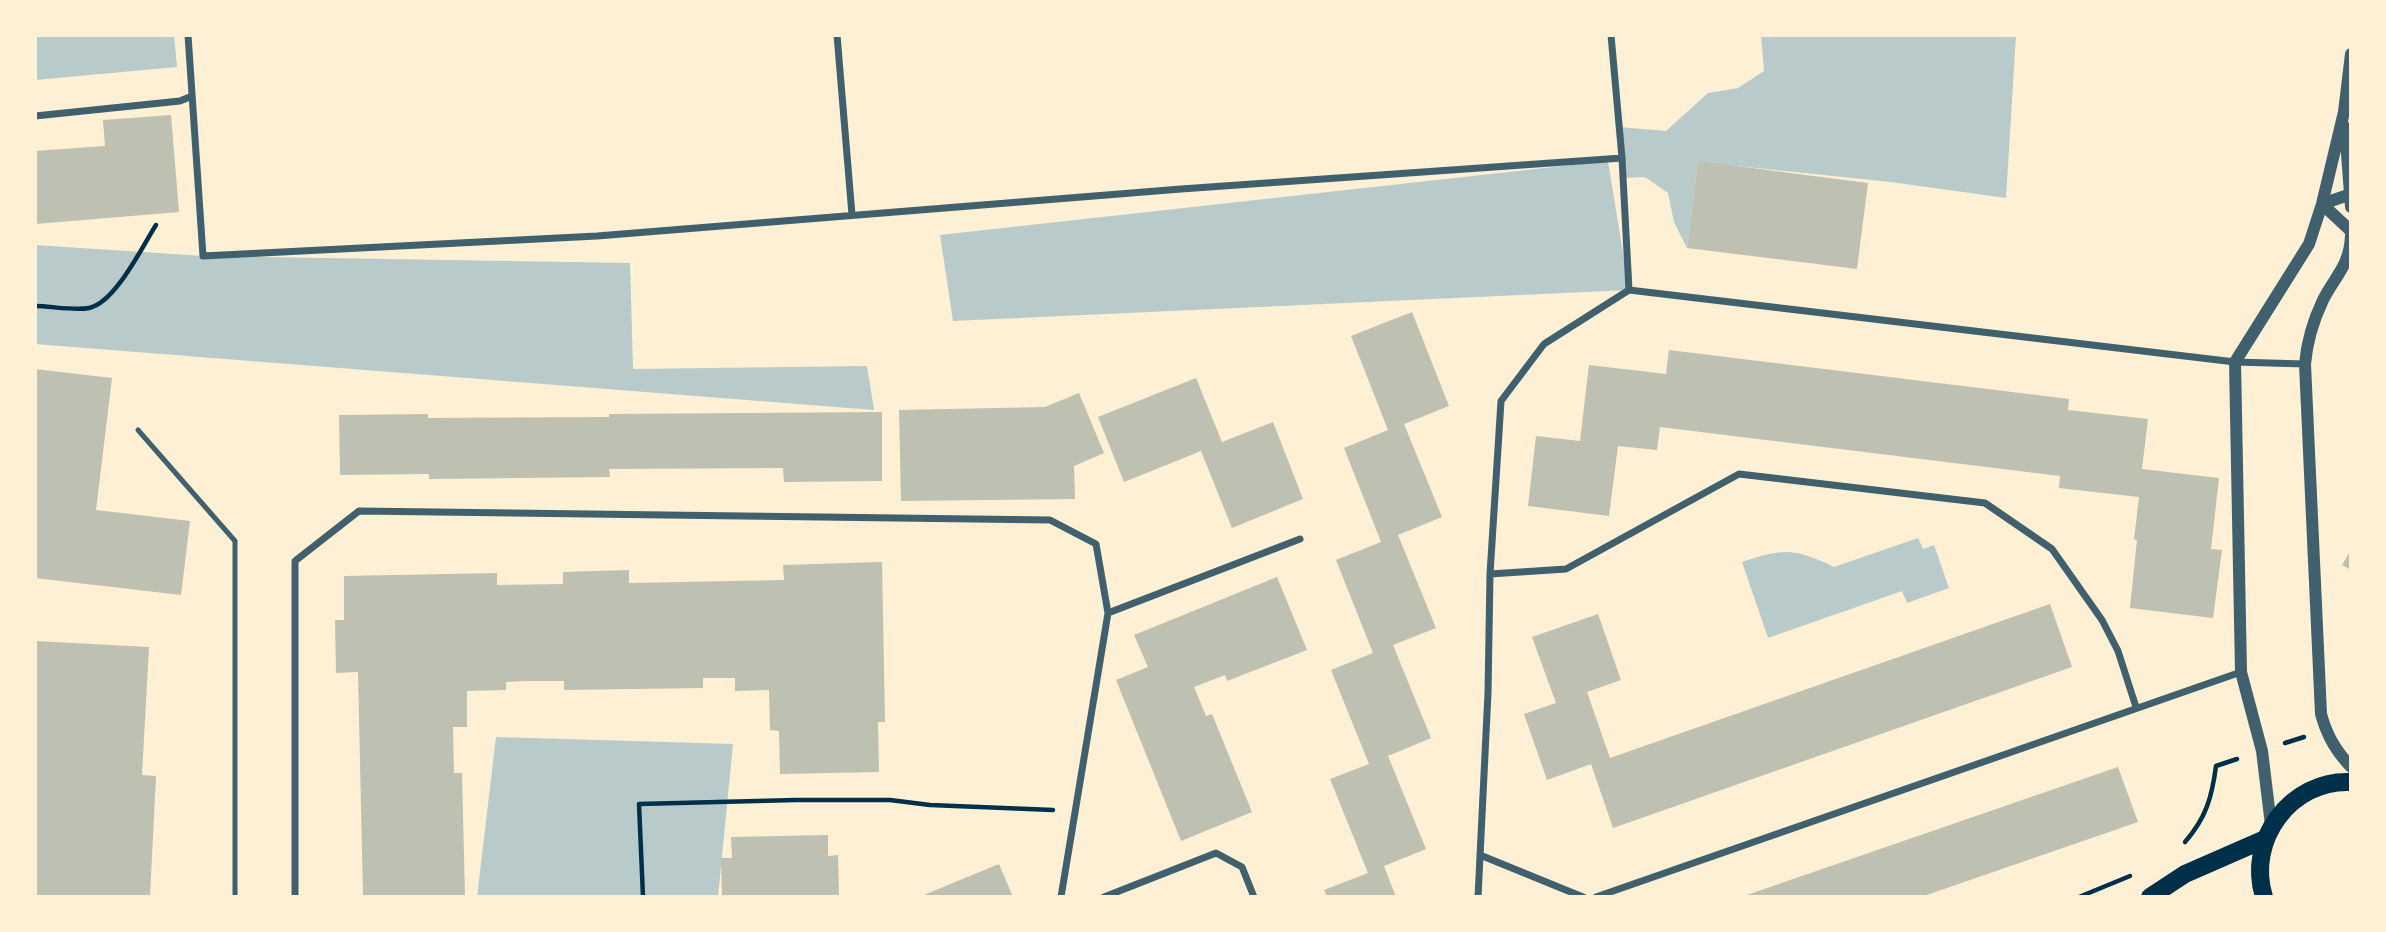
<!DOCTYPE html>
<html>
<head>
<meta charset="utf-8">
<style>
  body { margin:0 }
  #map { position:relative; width:2386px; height:932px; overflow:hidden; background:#fdf0d5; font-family:"Sofia Sans Condensed",sans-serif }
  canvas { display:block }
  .frame { position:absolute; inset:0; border:37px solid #fdf0d5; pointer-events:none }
</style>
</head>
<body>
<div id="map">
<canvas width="2386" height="932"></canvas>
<div class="frame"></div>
</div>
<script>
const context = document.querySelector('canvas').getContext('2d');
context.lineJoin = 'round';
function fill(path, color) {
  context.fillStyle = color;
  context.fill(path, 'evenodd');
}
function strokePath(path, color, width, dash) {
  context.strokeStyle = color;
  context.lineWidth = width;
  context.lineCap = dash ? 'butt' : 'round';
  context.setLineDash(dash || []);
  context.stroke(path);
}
const green = new Path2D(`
  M35 35H174L177 67 35 80Z
  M1761 35H2016L2006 198 1891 182 1698 162 1687 248 1674 222 1668 193 1645 177 1623 178 1619 127 1666 131 1708 93 1738 88 1764 71Z
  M1608 161 1629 290 953 321 940 235Z
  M35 245 203 256 630 263 633 369 867 366 874 410 35 344Z
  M1918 538 1923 549 1934 545 1949 588 1907 603 1902 591 1768 638 1742 562C1784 548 1794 548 1834 567Z
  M496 737 733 744 718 897H477Z`);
const building = new Path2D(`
  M171 115 179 212 35 224V151L105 146 103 120Z
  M1698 161 1868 183 1857 269 1687 248Z
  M1412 312 1449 406 1404 424 1442 517 1398 535 1436 628 1393 645 1431 738 1388 756 1426 849 1384 866 1396 897H1327L1324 890 1368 873 1330 779 1369 764 1331 670 1373 653 1336 560 1381 542 1344 448 1388 430 1351 336Z
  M1669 350 2069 399 2068 410 2148 419 2142 469 2219 478 2211 549 2222 550 2213 618 2130 608 2137 540 2134 539 2139 497 2059 488 2060 476 1660 427 1657 450 1618 446 1609 516 1528 506 1536 436 1580 441 1589 365 1666 374Z
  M35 369 112 378 96 510 190 521 181 595 35 578Z
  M1196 378 1222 442 1273 422 1303 499 1232 528 1201 451 1124 482 1098 417Z
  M1079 393 1104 453 1074 466 1075 499 901 501 899 410 1045 407Z
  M882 412V481L784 482 783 468 609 469 610 477 429 479V474L340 475 339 415 428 414V418L609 417V414Z
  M2351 550V570L2342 565Z
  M882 562 885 722H878L879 772 780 774 779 731 770 730 769 690 735 691V678H703V688L564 690V681H526L506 682V690L467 691V727H453L454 773H462L465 897H363L358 672 336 673 335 620H344V576L497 573V585L563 584V572L629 570V583L733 581 784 580 783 565Z
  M1277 577 1307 650 1227 681 1225 675 1194 687 1206 716 1212 714 1252 812 1181 841 1116 680 1148 667 1134 635Z
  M2050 604 2072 667 1613 828 1591 764 1547 780 1524 714 1556 703 1532 637 1598 614 1621 680 1587 692 1610 758Z
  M35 641 149 647 142 775 156 776 150 897H35Z
  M2118 767 2138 822 1973 879 1921 897H1741Z
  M828 835V856L838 855 839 897H722L721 858H732L731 837Z
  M999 864 1013 897H919Z`);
const path = new Path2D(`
  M35 306C50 306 75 311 89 308 115 303 142 247 156 225
  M2285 743 2304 737
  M2185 842C2206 818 2212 797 2216 766L2237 759
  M643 897 639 804 796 800H890L930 805 1053 810
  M2079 897 2130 876`);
const service = new Path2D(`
  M138 430 235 541V897`);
const minor = new Path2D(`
  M188 35 203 256 597 236 1181 189 1622 158
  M837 35 852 215
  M1611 35 1622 158 1629 290
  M35 116 180 101 192 96
  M1490 574 1566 569 1739 474 1985 503 2052 549 2102 620 2118 651 2136 707
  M1480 855 1583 897
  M295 897V561L359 511 1050 520 1096 544 1108 613
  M1061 897 1108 613 1300 539
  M1104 897 1216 853 1242 867 1254 897
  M1478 897 1488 693 1490 574 1501 401 1544 344 1629 290 2235 362 2305 364
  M1596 897 2241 672`);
const tertiary = new Path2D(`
  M2345 127 2351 207
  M2322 204 2351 231
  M2322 204 2351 194
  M2351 235C2350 266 2335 276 2323 300 2313 321 2307 341 2305 364L2321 714C2327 736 2336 751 2351 767
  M2271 825 2262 751 2241 672 2235 362 2309 244 2322 204 2344 112 2351 54`);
const primary = new Path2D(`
  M2150 897 2185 874 2265 839
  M2264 897C2246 840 2291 779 2351 782`);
fill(green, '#b9caca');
fill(building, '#bec0b2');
strokePath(path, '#003049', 4.5);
strokePath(service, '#3f606c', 5);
strokePath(minor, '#3f606c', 7);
strokePath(tertiary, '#3f606c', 12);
strokePath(primary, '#003049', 18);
</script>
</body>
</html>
